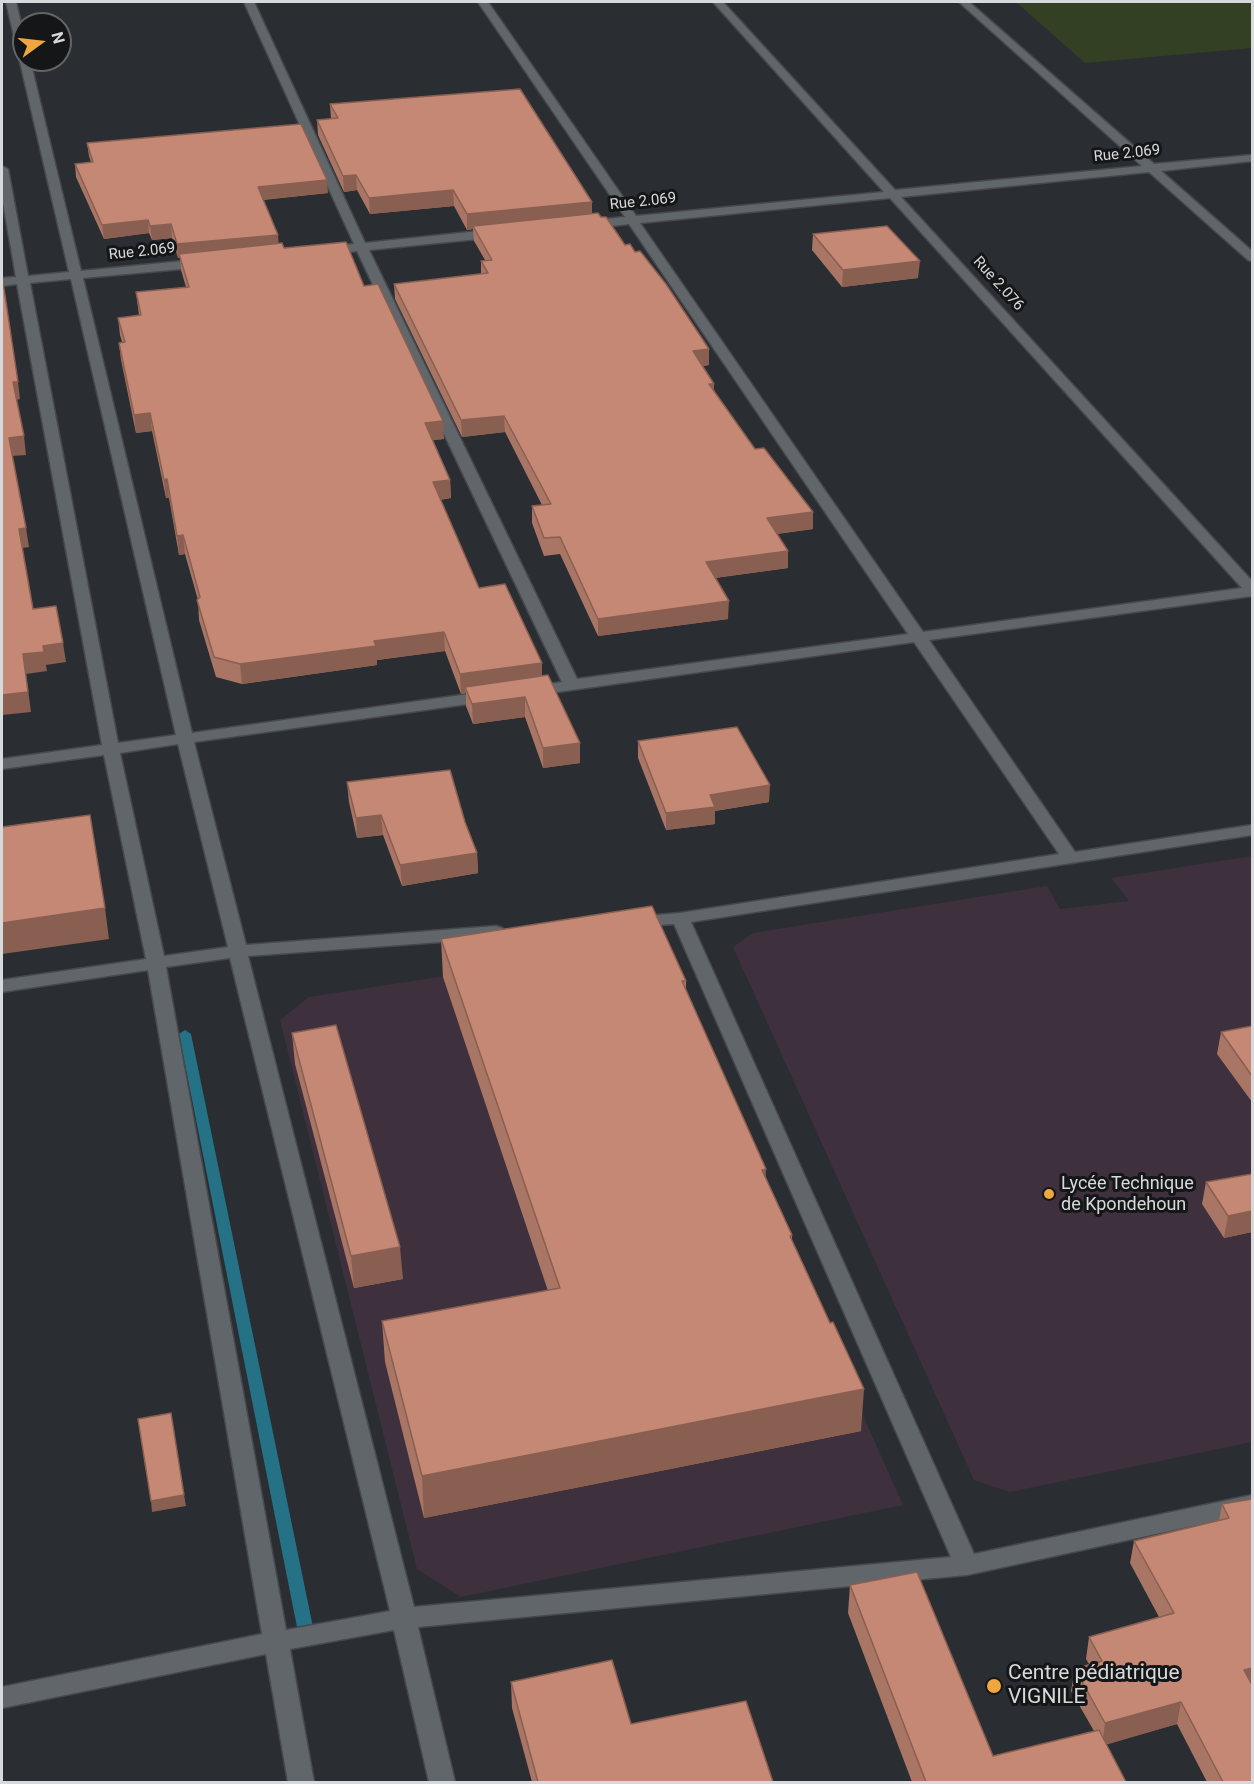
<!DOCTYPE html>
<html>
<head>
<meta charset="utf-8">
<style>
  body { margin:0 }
  #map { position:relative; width:1254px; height:1784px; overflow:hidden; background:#2a2e32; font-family:Roboto,sans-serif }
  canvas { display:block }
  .frame { position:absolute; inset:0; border:3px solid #d7dadc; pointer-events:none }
  .north { position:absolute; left:12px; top:12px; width:60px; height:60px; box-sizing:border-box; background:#141618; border:2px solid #626466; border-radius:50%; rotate:75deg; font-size:16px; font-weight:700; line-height:24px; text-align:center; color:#d7dadc }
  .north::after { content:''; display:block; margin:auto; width:21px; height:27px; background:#efa73e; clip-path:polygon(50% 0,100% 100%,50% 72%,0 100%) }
</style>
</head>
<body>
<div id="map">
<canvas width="1254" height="1784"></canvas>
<div class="frame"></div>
<div class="north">N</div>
</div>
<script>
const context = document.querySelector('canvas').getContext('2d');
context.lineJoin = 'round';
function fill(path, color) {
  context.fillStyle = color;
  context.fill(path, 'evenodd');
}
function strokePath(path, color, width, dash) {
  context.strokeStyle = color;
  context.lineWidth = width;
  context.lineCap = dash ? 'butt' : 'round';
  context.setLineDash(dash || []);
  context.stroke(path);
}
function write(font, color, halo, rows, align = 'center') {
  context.font = font + ' Roboto,sans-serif';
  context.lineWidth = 6;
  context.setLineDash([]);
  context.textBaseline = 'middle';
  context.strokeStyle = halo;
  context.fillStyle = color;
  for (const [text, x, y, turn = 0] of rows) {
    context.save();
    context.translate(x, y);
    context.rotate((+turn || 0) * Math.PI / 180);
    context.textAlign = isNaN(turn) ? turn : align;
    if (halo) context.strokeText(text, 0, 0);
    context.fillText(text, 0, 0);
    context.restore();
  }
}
const education = new Path2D(`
  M1252 856V1442L1010 1492 974 1480 733 947 753 933 1047 886 1060 909 1129 901 1111 878Z
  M652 944 903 1505 461 1597 417 1569 280 1020 309 997Z`);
const green = new Path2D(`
  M1016 2H1252V48L1085 63Z`);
const stream = new Path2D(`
  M185 1030 191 1034 314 1632 312 1637 306 1639 300 1637 298 1632 179 1034Z`);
const minor = new Path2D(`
  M6 2H16L24 36V60H30L81 271 203 259 209 263 203 267 83 278 192 733 490 691 498 696 490 701 194 742 246 945 496 926 502 928 505 932 502 936 496 938 248 956 414 1607 951 1557 674 924 634 927 628 926 625 922 628 918 634 917 680 913 1059 854 914 642 529 696 523 694 521 691 523 688 562 682 357 251 326 255 320 251 326 247 354 244 244 2H254L365 243 498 229 504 233 498 237 369 250 577 679 908 634 629 224 585 229 579 225 585 221 625 217 478 2H488L636 216 884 192 713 2H723L895 190 1142 166 959 2H969L1154 164 1252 155V161L1161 171 1252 251V261L1248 260 1149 172 901 197 1252 581V596L929 640 1075 852 1252 825V835L691 922 974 1554 1252 1495V1513L967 1575 418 1627 455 1782H429L394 1630 290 1649 314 1782H288L266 1654 2 1708V1687L262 1634 148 970 2 992V980L146 959 104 755 2 769V759L102 745 17 284 2 286V278L16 277 2 197V166L8 169 28 276 69 272ZM890 198 1242 588 923 632 640 223ZM71 279 176 735 118 743 30 283ZM178 744 228 947 164 956 120 753ZM230 958 390 1611 286 1630 166 967Z`);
const wall = new Path2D(`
  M330 104 601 217 625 245 709 349V365L703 366 714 392 755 449 813 512V529L777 534 788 551V568L715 578 728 619 598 636 560 554 544 556 532 523V506L542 505 505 432 462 437 395 299 394 284 481 274V261L485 260 474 241 473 229 467 230 454 206 370 214 357 190 344 192 318 135 317 120 331 119Z
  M87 143 328 193 263 200 278 235V244L284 248 364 286 444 439 433 440 450 480 451 498 440 500 479 588 542 676 580 763 543 768 525 717 473 724 466 706V693L461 694 445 651 377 660V665L242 684 216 677 199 620 198 600 185 554 179 555 169 498H166L152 431 136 433 121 360 119 343 122 342 120 335 118 318 139 315 136 292 186 287 181 270 180 258H178L172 238 152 240 149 233 104 239 76 177 75 164 91 162 89 156Z
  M813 234 918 278 842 287 812 250Z
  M638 741 769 802 715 811V824L666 830 638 758Z
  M347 782 465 822 477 853 478 873 402 886 383 835 357 838 349 802Z
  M441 939 686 981V989L766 1178 792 1235V1240L861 1431 424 1518 385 1362 382 1321 548 1291 443 977Z
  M1252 1026V1102L1217 1054 1221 1032Z
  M292 1033 403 1279 354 1288 295 1064Z
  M1252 1174V1232L1224 1238 1202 1204 1206 1182Z
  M1252 1499V1782H1207L1177 1724 1106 1744 1126 1782H912L848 1613 850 1585 993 1756 1094 1731 1071 1691 1075 1669 1089 1664 1086 1659 1089 1637 1159 1617 1130 1563 1134 1541 1219 1521 1222 1504Z
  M511 1682 631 1724 773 1782H532L512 1708Z`);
const shadedWall = new Path2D(`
  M356 175 357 190 344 192 343 176Z
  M327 180 328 193 259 200 258 187Z
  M453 190 454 206 370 214 369 198Z
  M592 202V218L473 226V229L467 230V214Z
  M148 220 149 233 104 239 102 225Z
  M171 224 172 238 152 240 150 226Z
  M278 235 279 249 179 254 180 258H178L177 244Z
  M920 261 918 278 842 287 843 270Z
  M709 349V365L693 367V351Z
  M13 382H18L20 399 16 400Z
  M709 384H714V400Z
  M150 413 152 431 136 433 134 415Z
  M504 416 505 432 462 437 461 420Z
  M443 421 444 439 426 441 425 423Z
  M24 436 26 455 12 456 9 438Z
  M167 479 169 498H166L164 480Z
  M450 480 451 498 434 500 433 482Z
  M813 512V529L766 535 767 518Z
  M26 528 29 547 22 548 19 529Z
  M183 535 185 554 179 555 177 536Z
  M788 551V568L706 579V562Z
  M729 601 728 619 598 636V619Z
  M444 632 445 651 377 660V665L242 684 240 664 374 641Z
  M63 643 66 662 46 665 47 671 26 674 31 712 2 715V695L23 654 43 646Z
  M542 663V682L465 687 466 693 461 694 460 674Z
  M525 697V717L473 724 472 704Z
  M580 743V763L543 768V748Z
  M770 785 769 802 715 811V824L666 830V813L710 795Z
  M381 815 383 835 357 838 356 818Z
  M477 853 478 873 402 886 400 865Z
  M105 908 109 939 2 954V923Z
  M766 1169 764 1209 762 1170Z
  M1252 1211V1232L1224 1238 1228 1216Z
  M400 1247 403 1279 354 1288 351 1256Z
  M864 1389 861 1431 424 1518 422 1476Z
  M184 1495 186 1506 152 1512 151 1501Z
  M1252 1668V1689L1244 1670Z
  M1181 1702 1177 1724 1102 1746 1105 1723Z`);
const building = new Path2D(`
  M520 89 592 202 467 214 453 190 369 198 356 175 343 176 317 120 338 118 330 104Z
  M301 124 327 180 258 187 278 235 177 244 171 224 150 226 148 220 102 225 75 164 93 162 87 143Z
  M598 213 601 217H606L625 245 630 244 635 252 640 251 666 284 709 349 693 351 714 384H709L755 449 764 448 813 512 767 518 788 551 706 562 729 601 598 619 560 537 544 538 532 506 551 504 504 416 461 420 394 284 488 273 481 261 492 260 473 226Z
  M887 226 920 261 843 270 813 234Z
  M346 242 364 286 378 284 443 421 425 423 450 480 433 482 479 588 505 584 542 663 460 674 444 632 374 641 376 646 240 664 214 657 197 600 200 597 183 535 177 536 167 479 164 480 150 413 134 415 119 343 125 342 118 318 141 315 136 292 189 287 179 254 282 243 284 248Z
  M2 282H3L18 382H13L24 436 9 438 26 528 19 529 33 609 56 606 63 643 43 646 44 652 23 654 28 692 2 695Z
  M548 675 580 743 543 748 525 697 472 704 465 687Z
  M737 727 770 785 710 795 715 807 666 813 638 741Z
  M450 770 465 822 477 853 400 865 381 815 356 818 347 782Z
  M90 815 105 908 2 923V827Z
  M652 906 686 981H682L766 1169 762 1170 792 1235 790 1236 830 1323 833 1322 864 1389 422 1476 382 1321 560 1288 441 939Z
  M336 1025 400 1247 351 1256 292 1033Z
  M1252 1026V1076L1221 1032Z
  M1252 1174V1211L1228 1216 1206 1182Z
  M171 1413 184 1495 151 1501 138 1419Z
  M1252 1499V1668L1244 1670 1252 1685V1782H1223L1181 1702 1105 1723 1075 1669 1102 1661 1089 1637 1174 1613 1134 1541 1229 1518 1222 1504Z
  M917 1572 993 1756 1099 1730 1126 1782H926L850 1585Z
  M612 1660 631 1724 746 1701 773 1782H538L511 1682Z`);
const markers = [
  [1049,1194,6,"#efa73e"],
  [994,1686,8,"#efa73e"]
];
const farStreetnames = [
  ["Rue 2.069",1127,154,-6],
  ["Rue 2.069",643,202,-6],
  ["Rue 2.069",142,252,-6],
  ["Rue 2.076",998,284,48]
];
const poiNames = [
  ["Lycée Technique",1061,1184],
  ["de Kpondehoun",1061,1205]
];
const nearPoinames = [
  ["Centre pédiatrique",1008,1674],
  ["VIGNILE",1008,1698]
];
fill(education, '#3e303c');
fill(green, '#334024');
fill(stream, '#257286');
strokePath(minor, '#45494c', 3);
fill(minor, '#61666b');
fill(wall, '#a97564');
fill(shadedWall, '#895f51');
fill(building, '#c48874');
strokePath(building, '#895f51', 1.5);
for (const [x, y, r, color] of markers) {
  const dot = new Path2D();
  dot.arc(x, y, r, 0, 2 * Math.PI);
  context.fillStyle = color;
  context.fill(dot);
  strokePath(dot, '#141618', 2);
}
write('15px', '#d7dadc', '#141618', farStreetnames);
write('18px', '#d7dadc', '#141618', poiNames, 'left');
write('21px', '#d7dadc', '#141618', nearPoinames, 'left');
</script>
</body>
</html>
